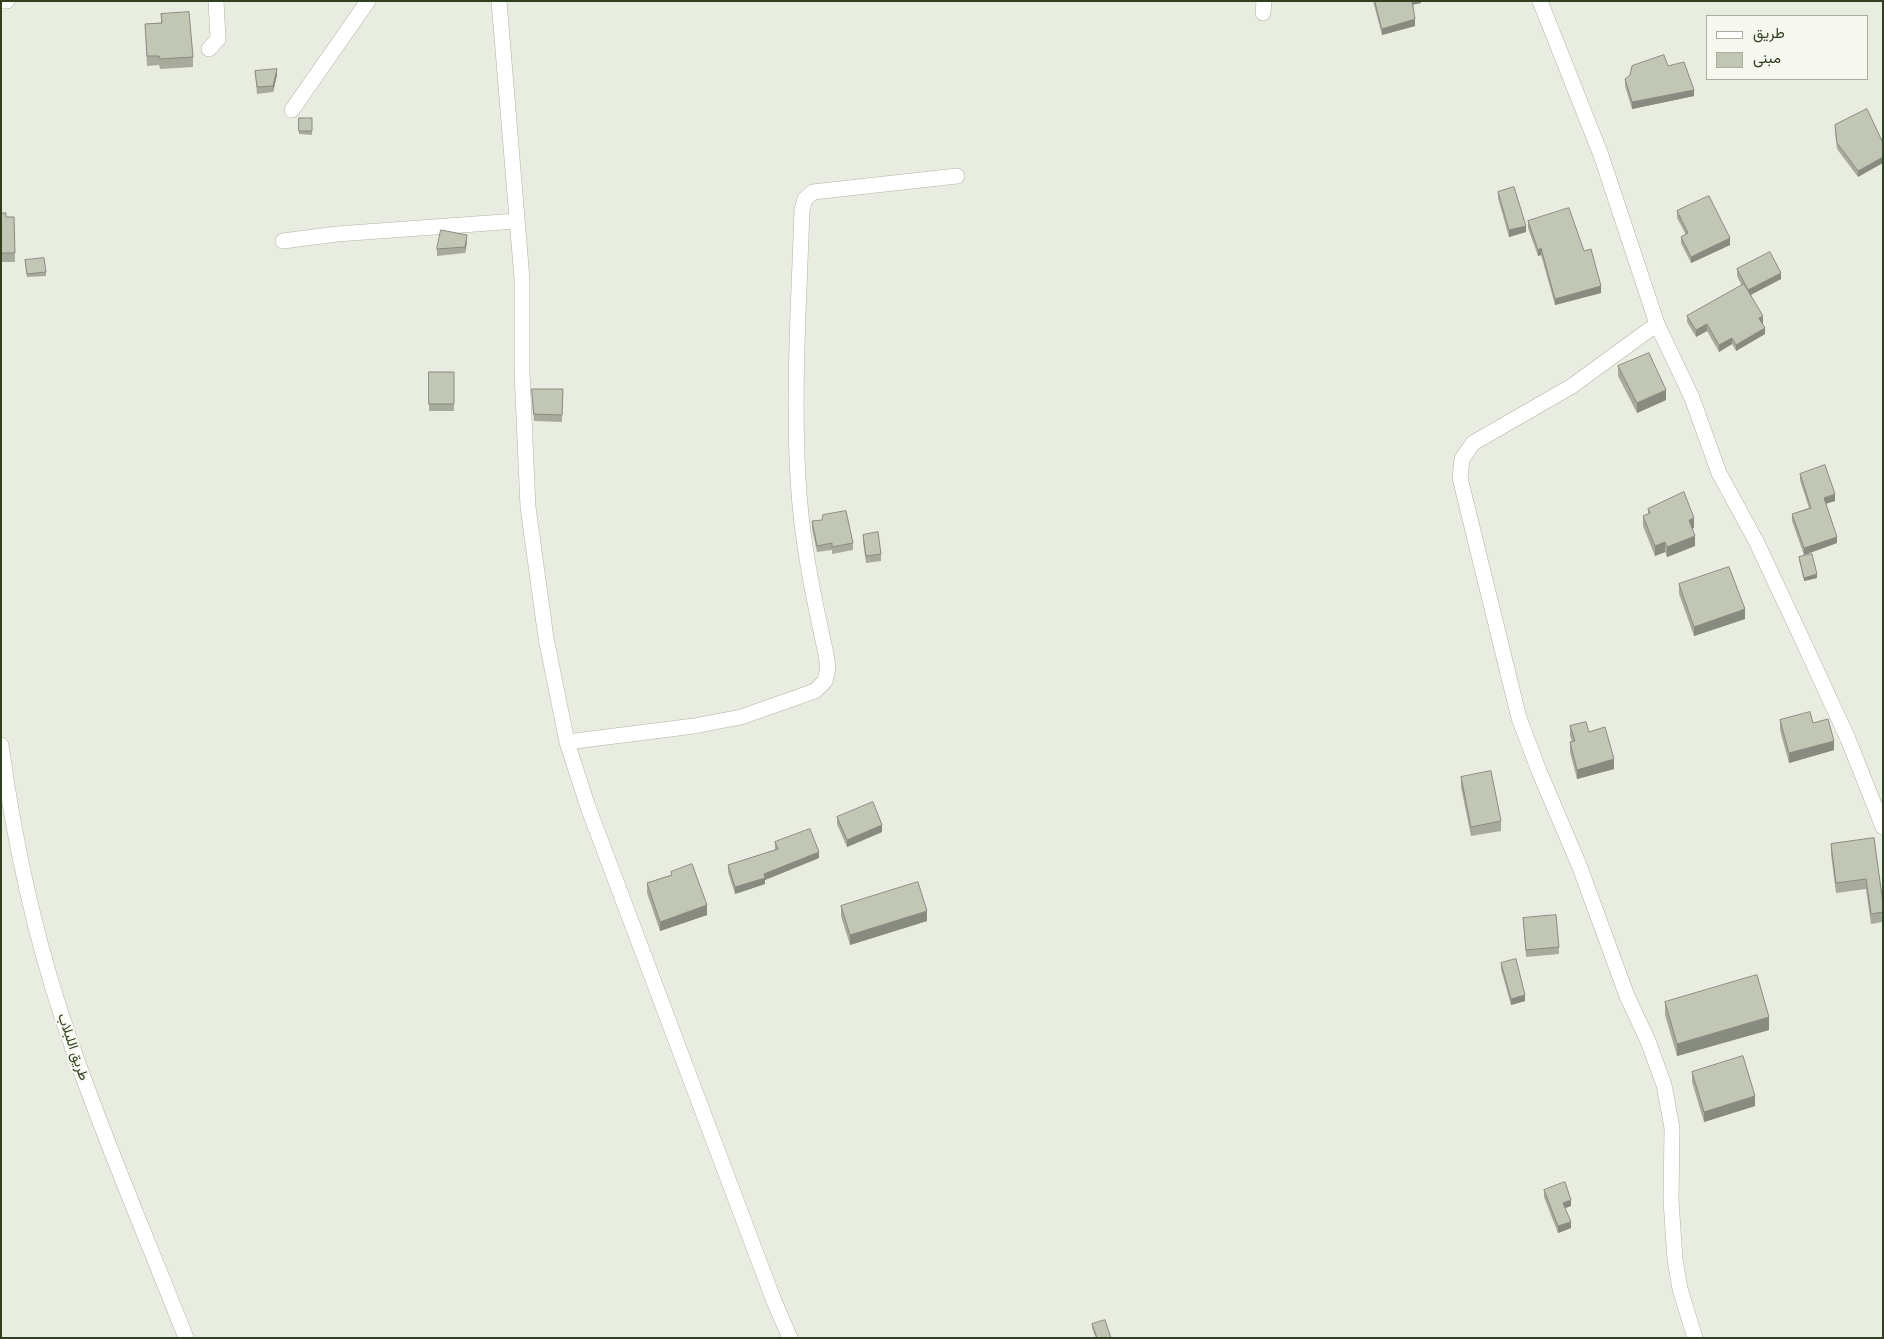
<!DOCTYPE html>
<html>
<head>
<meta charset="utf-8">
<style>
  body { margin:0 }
  #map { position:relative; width:1884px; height:1339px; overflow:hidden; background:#e9ece0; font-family:Cabin,Vazirmatn,sans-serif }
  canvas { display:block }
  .frame { position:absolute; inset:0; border:2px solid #313f1f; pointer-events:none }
  .legend { position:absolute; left:1706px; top:15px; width:162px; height:65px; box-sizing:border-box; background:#f7f9f1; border:1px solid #a8af9d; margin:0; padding:6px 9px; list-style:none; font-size:15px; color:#313f1f }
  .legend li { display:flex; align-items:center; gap:10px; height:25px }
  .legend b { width:25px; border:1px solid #a8af9d }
</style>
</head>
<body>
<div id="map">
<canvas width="1884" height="1339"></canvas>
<div class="frame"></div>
<ul class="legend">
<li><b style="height:6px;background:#fff"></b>طريق</li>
<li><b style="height:14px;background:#c2c7b5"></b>مبنى</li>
</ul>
</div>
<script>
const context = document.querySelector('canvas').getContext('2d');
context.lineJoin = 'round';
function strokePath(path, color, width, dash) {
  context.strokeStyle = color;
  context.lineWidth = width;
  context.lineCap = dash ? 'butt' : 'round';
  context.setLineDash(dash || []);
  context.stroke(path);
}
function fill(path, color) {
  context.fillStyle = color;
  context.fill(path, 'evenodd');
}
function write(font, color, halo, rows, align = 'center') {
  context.font = font + ' Cabin,Vazirmatn,sans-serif';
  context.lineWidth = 4;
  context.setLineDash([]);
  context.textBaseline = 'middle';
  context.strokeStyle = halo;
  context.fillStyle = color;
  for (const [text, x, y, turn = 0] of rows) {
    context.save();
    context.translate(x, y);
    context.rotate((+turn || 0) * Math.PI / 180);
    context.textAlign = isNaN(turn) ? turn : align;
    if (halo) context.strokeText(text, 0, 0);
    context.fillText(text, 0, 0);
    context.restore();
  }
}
const minor = new Path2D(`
  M1 1H7
  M499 1 522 279V372L528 507 546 638 567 742 588 807 774 1301 790 1338
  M1540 1 1601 155 1657 324 1692 398 1719 473 1756 541 1802 639 1848 739 1883 827
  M1263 13 1264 1
  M209 49 218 39 216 1
  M292 110 368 1
  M283 241 337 234 517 221
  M1657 324 1572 386 1473 443 1462 459 1460 478 1519 718 1539 771 1579 865 1627 996 1648 1041 1664 1085 1672 1128 1671 1200 1675 1260 1680 1289 1695 1338
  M567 742 694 726 741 717 815 691 825 681 828 668 826 654C813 595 801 538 798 478 793 389 799 299 802 210L805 199 813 192 957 176
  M1 745C15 847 37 948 72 1046 106 1144 148 1241 186 1338`);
const wall = new Path2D(`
  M1373 1H1421V3L1413 4 1415 26 1382 35Z
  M161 14 193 57V67L160 69 159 65 147 66 145 24 161 23Z
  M1668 66 1694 96 1632 109 1625 86V79Z
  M255 71 277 75 273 92 257 94Z
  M1867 109 1858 177 1837 149 1835 131V125Z
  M299 118H312V135L299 134Z
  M1498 192 1526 232 1509 237 1498 198Z
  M1677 211 1730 245 1691 263 1681 243V237L1686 235 1677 218Z
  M1 213 6 217H14L15 262H1Z
  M1528 221 1584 251 1601 293 1555 305 1541 255 1538 256 1528 228Z
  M467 242 465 253 437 256V249Z
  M25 263 46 272V276L27 277Z
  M1737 269 1781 279 1751 295 1763 323H1762L1765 334 1736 351 1732 344 1719 352 1707 331 1696 337 1687 322V316L1742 286 1737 276Z
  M1618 366 1666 400 1637 413 1618 376Z
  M429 372H454V411H429Z
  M532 389H563L562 422 534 421Z
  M1800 474 1835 501 1826 504 1837 543 1804 555 1792 521V514L1809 508 1800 480Z
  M1648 509 1694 528 1692 529 1695 546 1667 557 1665 552 1655 556 1643 526V516L1648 514Z
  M812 521 853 543V550L832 554V550L817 552 812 528Z
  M863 535 881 554V561L866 563 863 541Z
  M1799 557 1817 578 1804 581 1799 560Z
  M1679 584 1745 619 1694 636 1679 594Z
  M1780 720 1834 750 1789 763 1780 730Z
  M1570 726 1589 732 1614 769 1577 779 1570 752V742H1572L1570 736Z
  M1461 777 1501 821V831L1471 836 1461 787Z
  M837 817 882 832 847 847 837 824Z
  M1874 838 1883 903V922L1871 924 1866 889 1836 893 1831 854V844Z
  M775 842 819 858 765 880V884L735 894 728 872V865L775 850Z
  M671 872 707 915 660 931 647 893V883L671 875Z
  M841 906 927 921 850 945 841 916Z
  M1523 918 1559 947V954L1526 957Z
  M1501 963 1525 1001 1511 1005 1501 969Z
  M1665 1002 1769 1030 1677 1056 1665 1015Z
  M1692 1072 1755 1106 1704 1122 1692 1082Z
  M1544 1190 1571 1206 1565 1208 1571 1228 1558 1233 1544 1197Z
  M1092 1324 1111 1338H1096L1092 1328Z`);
const shadedWall = new Path2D(`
  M1412 1H1421V3L1412 5Z
  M1415 19V26L1382 35V29Z
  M277 69V75L273 92V86Z
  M1694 90V96L1632 109V102Z
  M1883 157V163L1858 177V171Z
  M1526 226V232L1509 237V230Z
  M467 235V242L465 253V247Z
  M1730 238V245L1691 263V257Z
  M1541 248V255L1538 256V250Z
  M1781 273V279L1748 296V290Z
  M1601 286V293L1555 305V299Z
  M1763 316V323L1759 325V318Z
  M1707 324V331L1696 337V330Z
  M1765 328V334L1736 351V345Z
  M1732 338V344L1719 352V345Z
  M1666 390V400L1637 413V403Z
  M1835 494V501L1824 504V498Z
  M1694 518V528L1689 530V520Z
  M1695 536V546L1667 557V547Z
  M1837 537V543L1804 555V548Z
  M1665 542V552L1655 556V546Z
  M1817 574V578L1804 581V578Z
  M1745 609V619L1694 636V627Z
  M1834 741V750L1789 763V753Z
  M1614 759V769L1577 779V770Z
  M882 825V832L847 847V840Z
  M819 852V858L765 880V884L735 894V887L764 874Z
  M707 905V915L660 931V922Z
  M927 911V921L850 945V935Z
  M1525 995V1001L1511 1005V999Z
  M1769 1017V1030L1677 1056V1044Z
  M1755 1096V1106L1704 1122V1112Z
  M1571 1200V1206L1563 1209V1203Z
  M1571 1222V1228L1558 1233V1226Z`);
const building = new Path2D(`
  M1375 1H1412L1415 19 1382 29Z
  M189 12 193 57 160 59 159 56H147L145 24 162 23 161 14Z
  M1664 55 1668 66 1684 62 1694 90 1632 102 1625 79 1630 75 1632 66Z
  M277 69 273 86 257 87 255 71Z
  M1867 109 1883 143V157L1858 171 1837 143 1835 125Z
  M299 118H312V131H299Z
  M1514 187 1526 226 1509 230 1498 192Z
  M1709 196 1730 238 1691 257 1681 237 1688 233 1677 211Z
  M1569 208 1584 251 1591 249 1601 286 1555 299 1541 248 1538 250 1528 221Z
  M1 213H6V217H14L15 253H1Z
  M441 230 467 235 465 247 437 249Z
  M1770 252 1781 273 1748 290 1737 269Z
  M44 258 46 272 27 274 25 260Z
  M1744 284 1763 316 1759 318 1765 328 1736 345 1732 338 1719 345 1707 324 1696 330 1687 316Z
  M1649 353 1666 390 1637 403 1618 366Z
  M429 372H454V404H429Z
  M532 389H563L562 415 534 414Z
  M1825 465 1835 494 1824 498 1837 537 1804 548 1792 514 1811 508 1800 474Z
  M1684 492 1694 518 1689 520 1695 536 1667 547 1665 542 1655 546 1643 516 1650 513 1648 509Z
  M846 511 853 543 832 547V543L817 546 812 521 822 520 823 515Z
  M878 532 881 554 866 556 863 535Z
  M1812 554 1817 574 1804 578 1799 557Z
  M1729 567 1745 609 1694 627 1679 584Z
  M1810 712 1813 723 1828 719 1834 741 1789 753 1780 720Z
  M1586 722 1589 732 1605 727 1614 759 1577 770 1570 742 1575 741 1570 726Z
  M1491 771 1501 821 1471 827 1461 777Z
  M873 802 882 825 847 840 837 817Z
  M810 829 819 852 764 874 765 878 735 887 728 865 778 849 775 842Z
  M1874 838 1883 903V912L1871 914 1866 879 1836 883 1831 844Z
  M692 864 707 905 660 922 647 883 672 875 671 872Z
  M918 882 927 911 850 935 841 906Z
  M1556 915 1559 947 1526 950 1523 918Z
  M1516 959 1525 995 1511 999 1501 963Z
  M1757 975 1769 1017 1677 1044 1665 1002Z
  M1743 1056 1755 1096 1704 1112 1692 1072Z
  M1565 1182 1571 1200 1563 1203 1571 1222 1558 1226 1544 1190Z
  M1105 1320 1111 1338H1097L1092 1324Z`);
const streetNames = [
  ["طريق اللبلاب",73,1047,71]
];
strokePath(minor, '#aeb5a2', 16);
strokePath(minor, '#fff', 15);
fill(wall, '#a7ab9c');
fill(shadedWall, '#888b7f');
fill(building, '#c2c7b5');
strokePath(building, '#888b7f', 1);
write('14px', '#313f1f', '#f7f9f1', streetNames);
</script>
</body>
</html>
